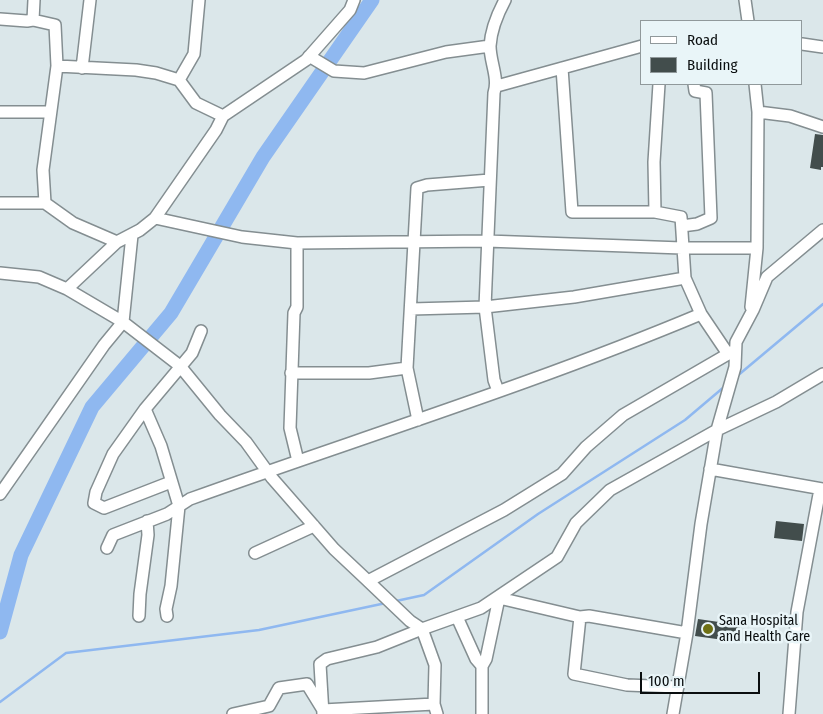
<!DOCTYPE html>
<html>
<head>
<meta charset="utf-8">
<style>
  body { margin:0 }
  #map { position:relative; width:823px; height:714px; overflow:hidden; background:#dbe7ea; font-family:"Fira Sans Condensed",sans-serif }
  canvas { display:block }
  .legend { position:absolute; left:640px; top:20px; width:162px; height:65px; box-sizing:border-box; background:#e9f5f8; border:1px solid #90999b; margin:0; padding:6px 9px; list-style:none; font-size:15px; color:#0a0e0f }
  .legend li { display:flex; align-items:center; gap:10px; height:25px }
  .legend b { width:25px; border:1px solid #90999b }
  .scale { position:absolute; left:640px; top:672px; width:120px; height:22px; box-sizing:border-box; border:2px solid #0a0e0f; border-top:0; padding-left:6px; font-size:15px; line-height:18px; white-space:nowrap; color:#0a0e0f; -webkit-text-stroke:4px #e9f5f8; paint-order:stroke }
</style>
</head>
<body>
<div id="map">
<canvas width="823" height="714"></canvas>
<ul class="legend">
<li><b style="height:6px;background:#fff"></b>Road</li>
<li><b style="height:14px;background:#424d4c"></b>Building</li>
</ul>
<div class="scale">100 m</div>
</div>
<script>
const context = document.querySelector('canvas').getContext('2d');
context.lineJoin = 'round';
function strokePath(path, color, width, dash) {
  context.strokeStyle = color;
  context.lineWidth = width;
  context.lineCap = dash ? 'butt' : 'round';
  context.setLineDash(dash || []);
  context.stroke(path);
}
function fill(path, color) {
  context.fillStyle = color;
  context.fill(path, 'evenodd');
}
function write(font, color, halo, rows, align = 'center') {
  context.font = font + ' "Fira Sans Condensed",sans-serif';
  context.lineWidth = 5;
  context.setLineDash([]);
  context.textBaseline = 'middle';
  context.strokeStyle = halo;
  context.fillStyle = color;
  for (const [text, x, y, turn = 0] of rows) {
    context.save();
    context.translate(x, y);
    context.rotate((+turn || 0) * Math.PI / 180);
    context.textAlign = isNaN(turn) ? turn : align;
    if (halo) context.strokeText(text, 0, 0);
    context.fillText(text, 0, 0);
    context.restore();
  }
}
const stream = new Path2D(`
  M736 377 823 304
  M396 601 424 595 538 514 685 420 724 387
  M0 702 66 653 259 630 386 603`);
const river = new Path2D(`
  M0 632 21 555 92 407 171 313 263 157 372 0`);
const building = new Path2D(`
  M815 134 823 135V167H821V170L810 168Z
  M776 521 804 524 802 541 774 538Z
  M698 619 740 625 738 642 695 636Z`);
const minor = new Path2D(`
  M745 0 748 21
  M0 19 27 21 33 20 55 25 57 66 43 170 45 203
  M33 20 34 0
  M802 44 823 47
  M309 56 334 71 364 73 446 52 490 46
  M57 66 136 70 156 73 179 80 196 103 223 116 306 60 350 10 354 0
  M82 68 90 0
  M562 68 572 212H655L681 217 685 278 701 314 728 354
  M179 80 194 54 199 0
  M497 86 642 46
  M0 112H50
  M758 112 790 116 823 127
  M0 203H45L73 223 117 242
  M655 212 654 162 659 84
  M155 218 216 130 223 116
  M682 226 697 224 711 218 706 93 695 91 694 84
  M297 243V307L294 313 290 428 298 461
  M0 273 39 277 67 289 123 322 180 366 220 415 246 442 272 478 334 549 368 581 504 510 562 474 586 447 623 415 735 350
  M67 289 117 242 140 230 155 218 242 237 297 243 487 241 682 248H757
  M751 307 757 248 758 112 755 84
  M411 309 485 307 574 297 685 278
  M291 373H369L407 368
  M498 391 494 380 485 307 494 93C499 78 490 62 490 46 491 30 498 13 505 0
  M145 409 161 446 179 506 171 586 166 609 167 616
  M418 420 407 368 417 188 427 185 490 180
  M710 469 823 489
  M171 482 104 508 94 503 96 492 113 454 145 409 192 353 201 331
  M0 494 104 345 123 322 132 235
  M107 548 113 535 167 514 190 499C360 438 534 384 701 314
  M255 553 314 526
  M368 581 410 621 422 629 481 608 557 557 576 523 610 490 717 430 776 402 823 374
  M139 616 140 594 148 535 147 521
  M457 617 476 659 482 666
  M580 617 574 674 627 685 678 687
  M233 714 269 706 279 688 307 684 323 710 434 704
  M323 714 320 664 327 659 377 647 422 629 435 665 434 704 437 714
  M482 714V666L486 659 499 598 580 617 589 616 687 633
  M673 714 687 633 701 524 717 430 735 367 736 342 753 310 767 277 823 230
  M789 714 797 612 820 489`);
const markers = [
  [708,629,6,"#6e7014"]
];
const poiNames = [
  ["Sana Hospital",719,621],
  ["and Health Care",719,637]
];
strokePath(stream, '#8fb8f0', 2.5);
strokePath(river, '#8fb8f0', 15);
fill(building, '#424d4c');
strokePath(minor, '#848e91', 14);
strokePath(minor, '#fff', 11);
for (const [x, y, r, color] of markers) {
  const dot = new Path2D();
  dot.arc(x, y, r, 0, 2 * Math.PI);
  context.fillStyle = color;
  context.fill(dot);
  strokePath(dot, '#e9f5f8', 2);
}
write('14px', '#0a0e0f', '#e9f5f8', poiNames, 'left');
</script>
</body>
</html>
